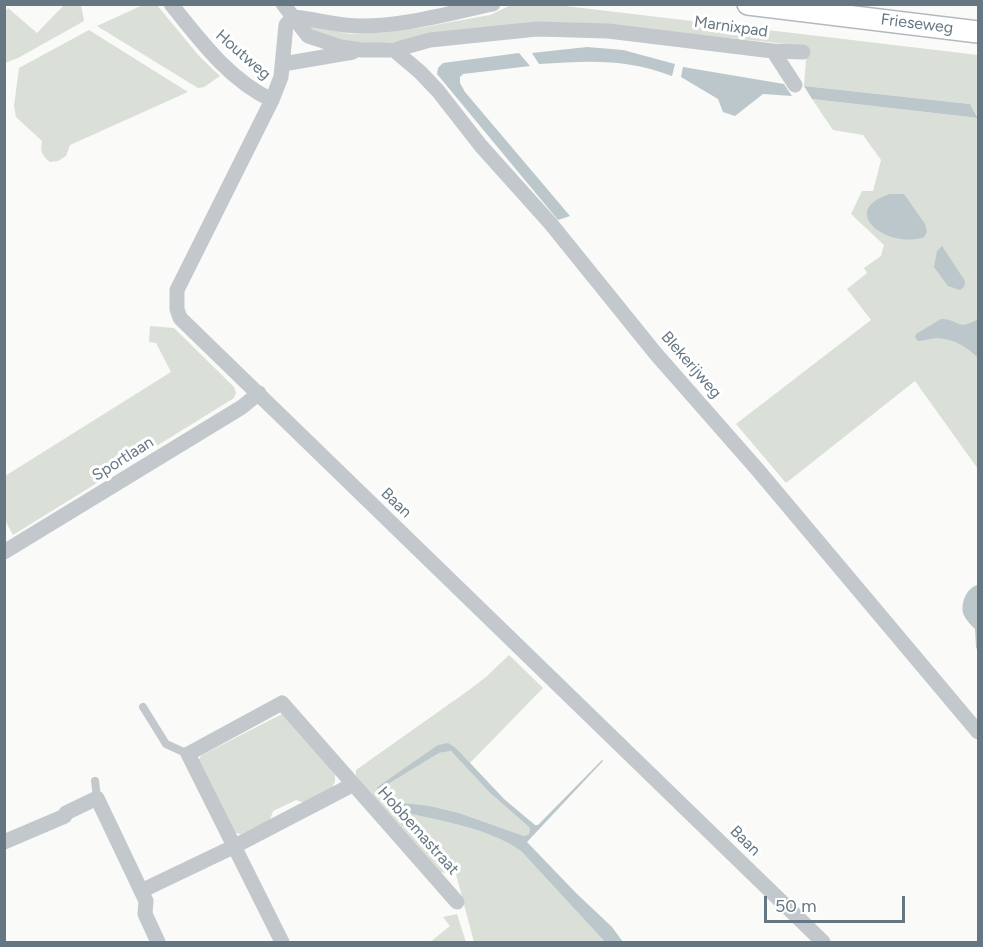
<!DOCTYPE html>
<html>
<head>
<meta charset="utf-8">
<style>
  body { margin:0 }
  #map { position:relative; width:983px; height:947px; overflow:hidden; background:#fafaf8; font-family:Figtree,sans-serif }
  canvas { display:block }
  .frame { position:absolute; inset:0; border:6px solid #657783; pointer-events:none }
  .scale { position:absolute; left:764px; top:896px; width:141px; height:27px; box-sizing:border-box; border:3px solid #657783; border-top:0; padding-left:8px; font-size:18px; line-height:21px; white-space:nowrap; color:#657783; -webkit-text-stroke:4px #fff; paint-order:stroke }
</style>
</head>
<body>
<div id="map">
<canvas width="983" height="947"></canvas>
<div class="frame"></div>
<div class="scale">50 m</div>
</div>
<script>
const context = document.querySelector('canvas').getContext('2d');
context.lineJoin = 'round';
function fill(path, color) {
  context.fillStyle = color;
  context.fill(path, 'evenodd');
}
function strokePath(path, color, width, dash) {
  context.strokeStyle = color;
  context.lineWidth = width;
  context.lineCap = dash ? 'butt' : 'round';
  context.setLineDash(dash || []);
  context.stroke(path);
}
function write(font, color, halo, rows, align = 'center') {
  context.font = font + ' Figtree,sans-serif';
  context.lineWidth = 6;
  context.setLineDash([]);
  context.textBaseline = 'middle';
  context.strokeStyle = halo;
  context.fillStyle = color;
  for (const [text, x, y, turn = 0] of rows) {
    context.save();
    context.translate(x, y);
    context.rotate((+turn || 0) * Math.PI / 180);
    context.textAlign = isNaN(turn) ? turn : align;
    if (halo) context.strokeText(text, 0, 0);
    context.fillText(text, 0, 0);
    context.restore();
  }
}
const green = new Path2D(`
  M145 4 157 5 199 56 220 76 204 87 198 88 97 26Z
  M64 5H81L84 21 18 58 5 63V12L8 8 37 33Z
  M511 5H557L978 55V117L970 104 804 86 807 46 611 26 411 40 375 44 333 39 313 32 309 26 350 34 378 33 418 28 490 15Z
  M89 30 188 92 70 145 66 156 58 161 50 162C42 156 40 151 42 141L16 117 14 106 19 68Z
  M812 99 978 118V469L915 381 786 483 736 424 871 320 847 289 867 273 864 268 881 256 884 245 851 214 862 191H873L881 160 863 135 833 130Z
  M150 326 174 328 234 387 236 393 234 398 13 535 5 520V476L171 372 156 343 149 342Z
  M509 655 543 688 470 763 456 748 442 744 376 788 380 789 439 753 451 751 489 792 530 828 529 834 524 836 459 813 430 806H389L395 810C433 820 488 827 521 851L605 942H474L456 874 436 872 356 776V770L469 690 486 677Z
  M282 714 335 774V782L331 789 305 803 296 800 273 811 270 820 241 834 235 833 198 760 202 755Z
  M457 914 466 942H430L450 926 443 917Z`);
const water = new Path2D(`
  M587 47 623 50 675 64 672 76C624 58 589 61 539 64L532 53Z
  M519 53 530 66 463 74 460 77V83L465 92 570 216 558 220 437 74 438 68 443 63Z
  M683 67 784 84 792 96 763 94 735 116 723 112 718 99 681 77Z
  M804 86 970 104 978 118 812 99Z
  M890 194H904L925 224 927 232 924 237C889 250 836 211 890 194Z
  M942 246 965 281 964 287 960 290 948 286 934 267 937 251Z
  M941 319C960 319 956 332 978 319V358C968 347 953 339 938 338 931 338 925 341 918 341L915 337 916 334Z
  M978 585V652L976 647 975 629C971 625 965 619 963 613 961 602 967 587 978 585Z
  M448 743 456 748 504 799 535 825H538L602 760 603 761 527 842 576 893 612 927 623 942H605L521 851C488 827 433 820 395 810L388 803 392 802 430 806 459 813 524 836 529 834 530 828 489 792 451 751 439 753 380 789 376 788 438 745Z`);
const service = new Path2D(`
  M143 707 166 744 188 754
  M95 781 97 798`);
const minor = new Path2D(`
  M171 4C200 40 229 80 272 100
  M283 4 308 36 341 47 362 50H394L430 40 537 29 608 31 773 51 795 85
  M293 17 286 25 281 77 272 100 177 290V309L180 318 823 942
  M293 17C316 19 338 26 361 26 405 26 450 13 493 4
  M394 50 420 72 438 91 481 146 551 224 656 354 757 469 978 732
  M773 51 803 52
  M283 64 353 52
  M4 552 242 407 259 393
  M4 842 65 816 66 813 97 798 146 901 145 914 158 942
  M141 891 233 847 352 785
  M282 942 188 754 282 703 457 902`);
const secondary = new Path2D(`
  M748 4 978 32`);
const streetNames = [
  ["Frieseweg",917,24,7],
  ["Marnixpad",731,27,8],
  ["Houtweg",243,55,41],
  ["Blekerijweg",691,365,49],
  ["Sportlaan",123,459,-32],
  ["Baan",396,503,44],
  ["Hobbemastraat",418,831,48],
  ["Baan",745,841,45]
];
fill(green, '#dadfd7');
fill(water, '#bbc7cb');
strokePath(secondary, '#b3babf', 24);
strokePath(service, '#c3c8cc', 8);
strokePath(minor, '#c3c8cc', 15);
strokePath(secondary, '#fff', 21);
write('16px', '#657783', '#fff', streetNames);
</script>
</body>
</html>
